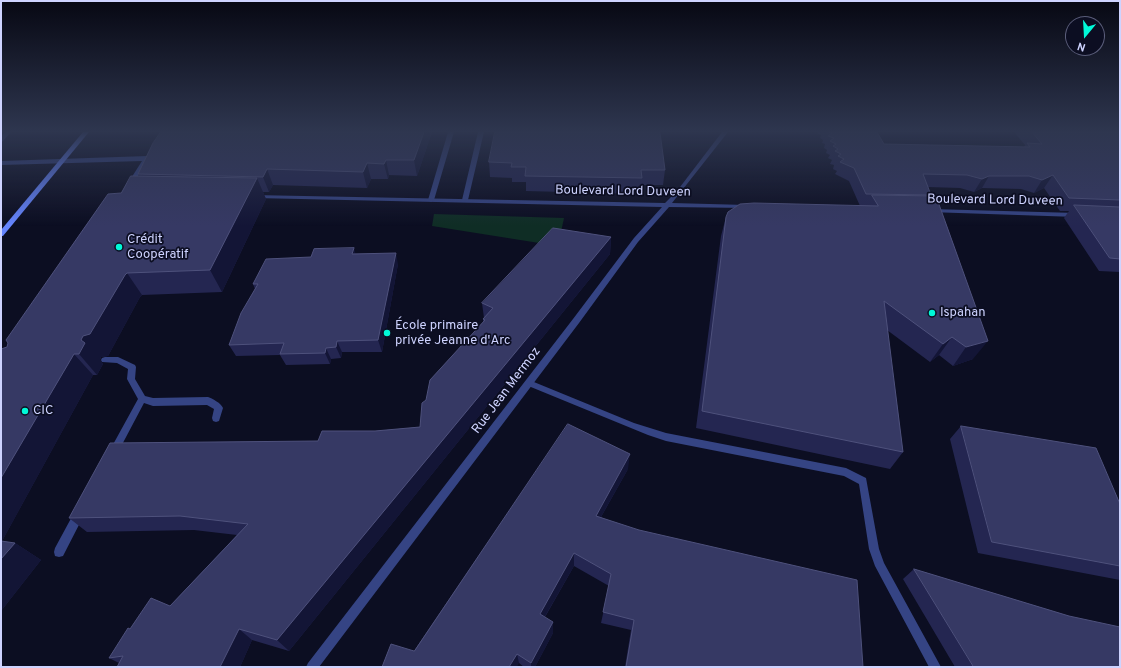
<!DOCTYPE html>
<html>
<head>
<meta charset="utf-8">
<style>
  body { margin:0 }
  #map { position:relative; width:1121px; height:668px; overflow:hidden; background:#0c0e22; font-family:Overpass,sans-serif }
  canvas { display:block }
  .frame { position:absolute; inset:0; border:2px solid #ced3ff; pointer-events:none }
  .north { position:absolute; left:1065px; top:16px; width:40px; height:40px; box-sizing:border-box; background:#0c0e22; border:1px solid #5a5d7a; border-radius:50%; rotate:198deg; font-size:11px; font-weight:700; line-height:16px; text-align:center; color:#ced3ff }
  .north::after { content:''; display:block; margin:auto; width:14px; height:18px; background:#00f9d8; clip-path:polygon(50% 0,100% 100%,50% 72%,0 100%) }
</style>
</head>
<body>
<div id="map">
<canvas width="1121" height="668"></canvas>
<div class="frame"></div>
<div class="north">N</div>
</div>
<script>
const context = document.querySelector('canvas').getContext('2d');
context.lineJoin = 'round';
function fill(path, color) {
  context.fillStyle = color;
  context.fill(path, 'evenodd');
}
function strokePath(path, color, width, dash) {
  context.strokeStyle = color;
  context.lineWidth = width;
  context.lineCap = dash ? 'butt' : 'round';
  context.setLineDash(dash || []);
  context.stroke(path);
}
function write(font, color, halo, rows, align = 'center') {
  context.font = font + ' Overpass,sans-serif';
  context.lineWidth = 3.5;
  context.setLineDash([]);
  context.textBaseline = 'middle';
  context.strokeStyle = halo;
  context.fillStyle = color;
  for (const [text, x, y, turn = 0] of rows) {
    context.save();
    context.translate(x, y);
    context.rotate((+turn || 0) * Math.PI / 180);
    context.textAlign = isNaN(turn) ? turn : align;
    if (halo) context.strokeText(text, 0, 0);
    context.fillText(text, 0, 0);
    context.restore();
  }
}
const green = new Path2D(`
  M434 214 564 218 558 246 432 226Z`);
const service = new Path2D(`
  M448 132H454L434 200 431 202 429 201 428 200Z
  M478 132H484L468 200 465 202 462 200Z
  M105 357H118L135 365 136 367 135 379 145 396 153 398 208 397C213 399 221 403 223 408L219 421 216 422 213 421 212 418 214 409 207 405 153 406 144 403 116 456 113 457 110 456 108 453 110 450 138 399 127 379 128 369 117 363 102 362 101 360 102 358Z
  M529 380 634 423 666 433 846 468 866 478 879 549 884 563 941 667H929L875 566 869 549 859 484 844 476 666 441 648 435 526 385 525 383 526 381Z
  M79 509 83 511 84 514 83 517 63 556 59 557 55 556 54 552 55 548 75 511Z`);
const minor = new Path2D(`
  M5 132H11L3 141 1 142V136Z
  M722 132H728L672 203 747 205 749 206V208L669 207 638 242 579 323 319 667H306L308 663 573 319 634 238 662 207 255 198 253 197V195L665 203 677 191Z
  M147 156 150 158 133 184 131 185 128 183 142 161 1 165V161Z
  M931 209 1077 213 1080 215 1077 217 929 212 928 211Z`);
const secondary = new Path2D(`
  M83 132H89L3 236H1V230Z`);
const wall = new Path2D(`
  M432 132 417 176 389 175 388 179H371L367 188 273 185 269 192H263L266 199 222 292 142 295 140 297 108 356 101 357 100 360 103 364 97 375H93L2 541 15 543 41 560 1 611V349L7 347 121 193 139 176 138 174Z
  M495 132 665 170 663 185H641L640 194 526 191V182H512V178L490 177 489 162Z
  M818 132H877L884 144 1024 147 1025 145 1014 132H1120V272L1099 271 1064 218 1069 211H1060L1044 188 1034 193 1021 189 982 188 974 192 960 188 928 187 931 195 930 196 973 359 953 366 939 355 930 362 887 330 903 452 890 469 696 428 721 236 726 217 860 206 849 181 835 174 837 171 833 169 834 165 830 164 832 160 828 158 830 155 826 153 827 150 824 148 825 144 822 143 823 140 820 138 821 135 817 134Z
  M611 237 610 254 289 651 252 640 240 667H117L119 663 109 658 130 629 170 606 237 535 194 530 87 532 69 518 318 441 375 431 420 427 426 400 483 323V319L484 318 482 303Z
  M356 254 398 264 382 352H342L341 358 331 359 330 364 286 365 280 355 236 356 229 345 255 289 253 284 311 257Z
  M961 426 1120 504V580L978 553 950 439Z
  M628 469 601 517 863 667H625L631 630 601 623 609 586 574 566 545 617 553 633 535 667H524L519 663 414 651Z
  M914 569 1069 616 1120 667H955L903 579Z`);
const shadedWall = new Path2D(`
  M424 132H432L417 176 414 160Z
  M386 160 389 175 388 179 384 164Z
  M367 163 371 179 367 188 363 172Z
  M267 169 273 185 269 192 263 177Z
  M1053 175 1044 188 1034 193 1042 180Z
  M989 176 982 188 974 192 982 179Z
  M257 178 266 199 222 292 210 270Z
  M611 237 610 254 289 651 277 640Z
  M354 248 357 259 352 254Z
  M396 253 398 264 382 352 378 340Z
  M127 273 142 295 140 297 108 356 101 357 100 360 103 364 97 375 79 354 81 340 83 336 125 275Z
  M952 337 939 355 930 362 943 344Z
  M337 341 342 352 341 358 336 347Z
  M988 341 973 359 953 366 966 347Z
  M326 348 331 359 330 364 325 353Z
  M74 354 93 375 1 543V478Z
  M630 454 628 469 594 529 596 516Z
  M15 543 41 560 1 611V559Z
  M574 553V566L540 625V614Z
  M553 622V633L535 667H531V663Z
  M239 629 252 640 240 667H220Z
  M517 654 519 663 517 667H509Z`);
const building = new Path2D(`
  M161 132H424L414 160H386L384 164 367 163 363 172 267 169 263 177 138 174 153 143Z
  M495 132H660L665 170H641L642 178 525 176 526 167H511L512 163 489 162Z
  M829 132H877L884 144 1030 147 1027 143 1042 144 1032 132H1120V200L1069 198 1053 175 1042 180 1029 176H989L982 179 967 175 923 174 931 195 866 194 854 168 840 162 844 159 838 156 841 154 835 151 838 149 833 146 836 144 830 141 834 138 828 136 832 133Z
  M131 176 257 178 210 270 127 273 125 275 90 334 83 336 81 340 85 343 79 354H74L1 478V349L7 347 8 343 6 340 108 194 121 193Z
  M872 195 936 196 988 341 966 347 952 337 943 344 884 301 903 452 702 411 726 217 728 212 740 204 754 203 878 206Z
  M1074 205 1120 207V259L1110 258Z
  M553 228 611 237 277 640 239 629 220 667H117L123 656 109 658 128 628 130 629 151 598 170 606 248 524 180 516 69 518 110 443 318 441 322 431H375L420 427 422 403 426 400 430 380 485 320 483 319 493 308 482 303Z
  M354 248 352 254 396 253 378 340 337 341 336 347 326 348 325 353 280 354 284 343 229 345 241 313 258 284H253L266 259 311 257 314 249Z
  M568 424 630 454 596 516 639 530 857 580 863 667H626L634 620 603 612 611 574 574 553 540 614 553 622 531 663 517 654 509 667H382L391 644 414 651Z
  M961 426 1096 448 1120 504V566L992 542Z
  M1 541 15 543 1 559Z
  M914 569 1069 616 1120 627V667H974Z`);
const markers = [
  [119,247,4,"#00f9d8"],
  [932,313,4,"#00f9d8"],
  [387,333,4,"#00f9d8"],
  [25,411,4,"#00f9d8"]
];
const streetNames = [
  ["Boulevard Lord Duveen",623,192,1],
  ["Boulevard Lord Duveen",995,201,1],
  ["Rue Jean Mermoz",507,391,-53]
];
const poiNames = [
  ["Crédit",127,240],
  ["Coopératif",127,255],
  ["Ispahan",940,313],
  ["École primaire",395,326],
  ["privée Jeanne d'Arc",395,341],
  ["CIC",33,411]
];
fill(green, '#0f2d25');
fill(service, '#354484');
fill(minor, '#354484');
fill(secondary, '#6585ff');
fill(wall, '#242651');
fill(shadedWall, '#131536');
fill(building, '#363964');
strokePath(building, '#4e517c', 1);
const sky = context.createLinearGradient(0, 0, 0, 226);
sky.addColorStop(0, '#070813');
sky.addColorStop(0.58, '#2e364f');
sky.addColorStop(1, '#2e364f00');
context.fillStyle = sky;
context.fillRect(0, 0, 1121, 226);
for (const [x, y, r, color] of markers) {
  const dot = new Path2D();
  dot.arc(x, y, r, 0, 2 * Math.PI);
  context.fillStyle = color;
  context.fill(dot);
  strokePath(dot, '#0c0e22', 1.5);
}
write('13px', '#ced3ff', '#0c0e22', streetNames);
write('13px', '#ced3ff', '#0c0e22', poiNames, 'left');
</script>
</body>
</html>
